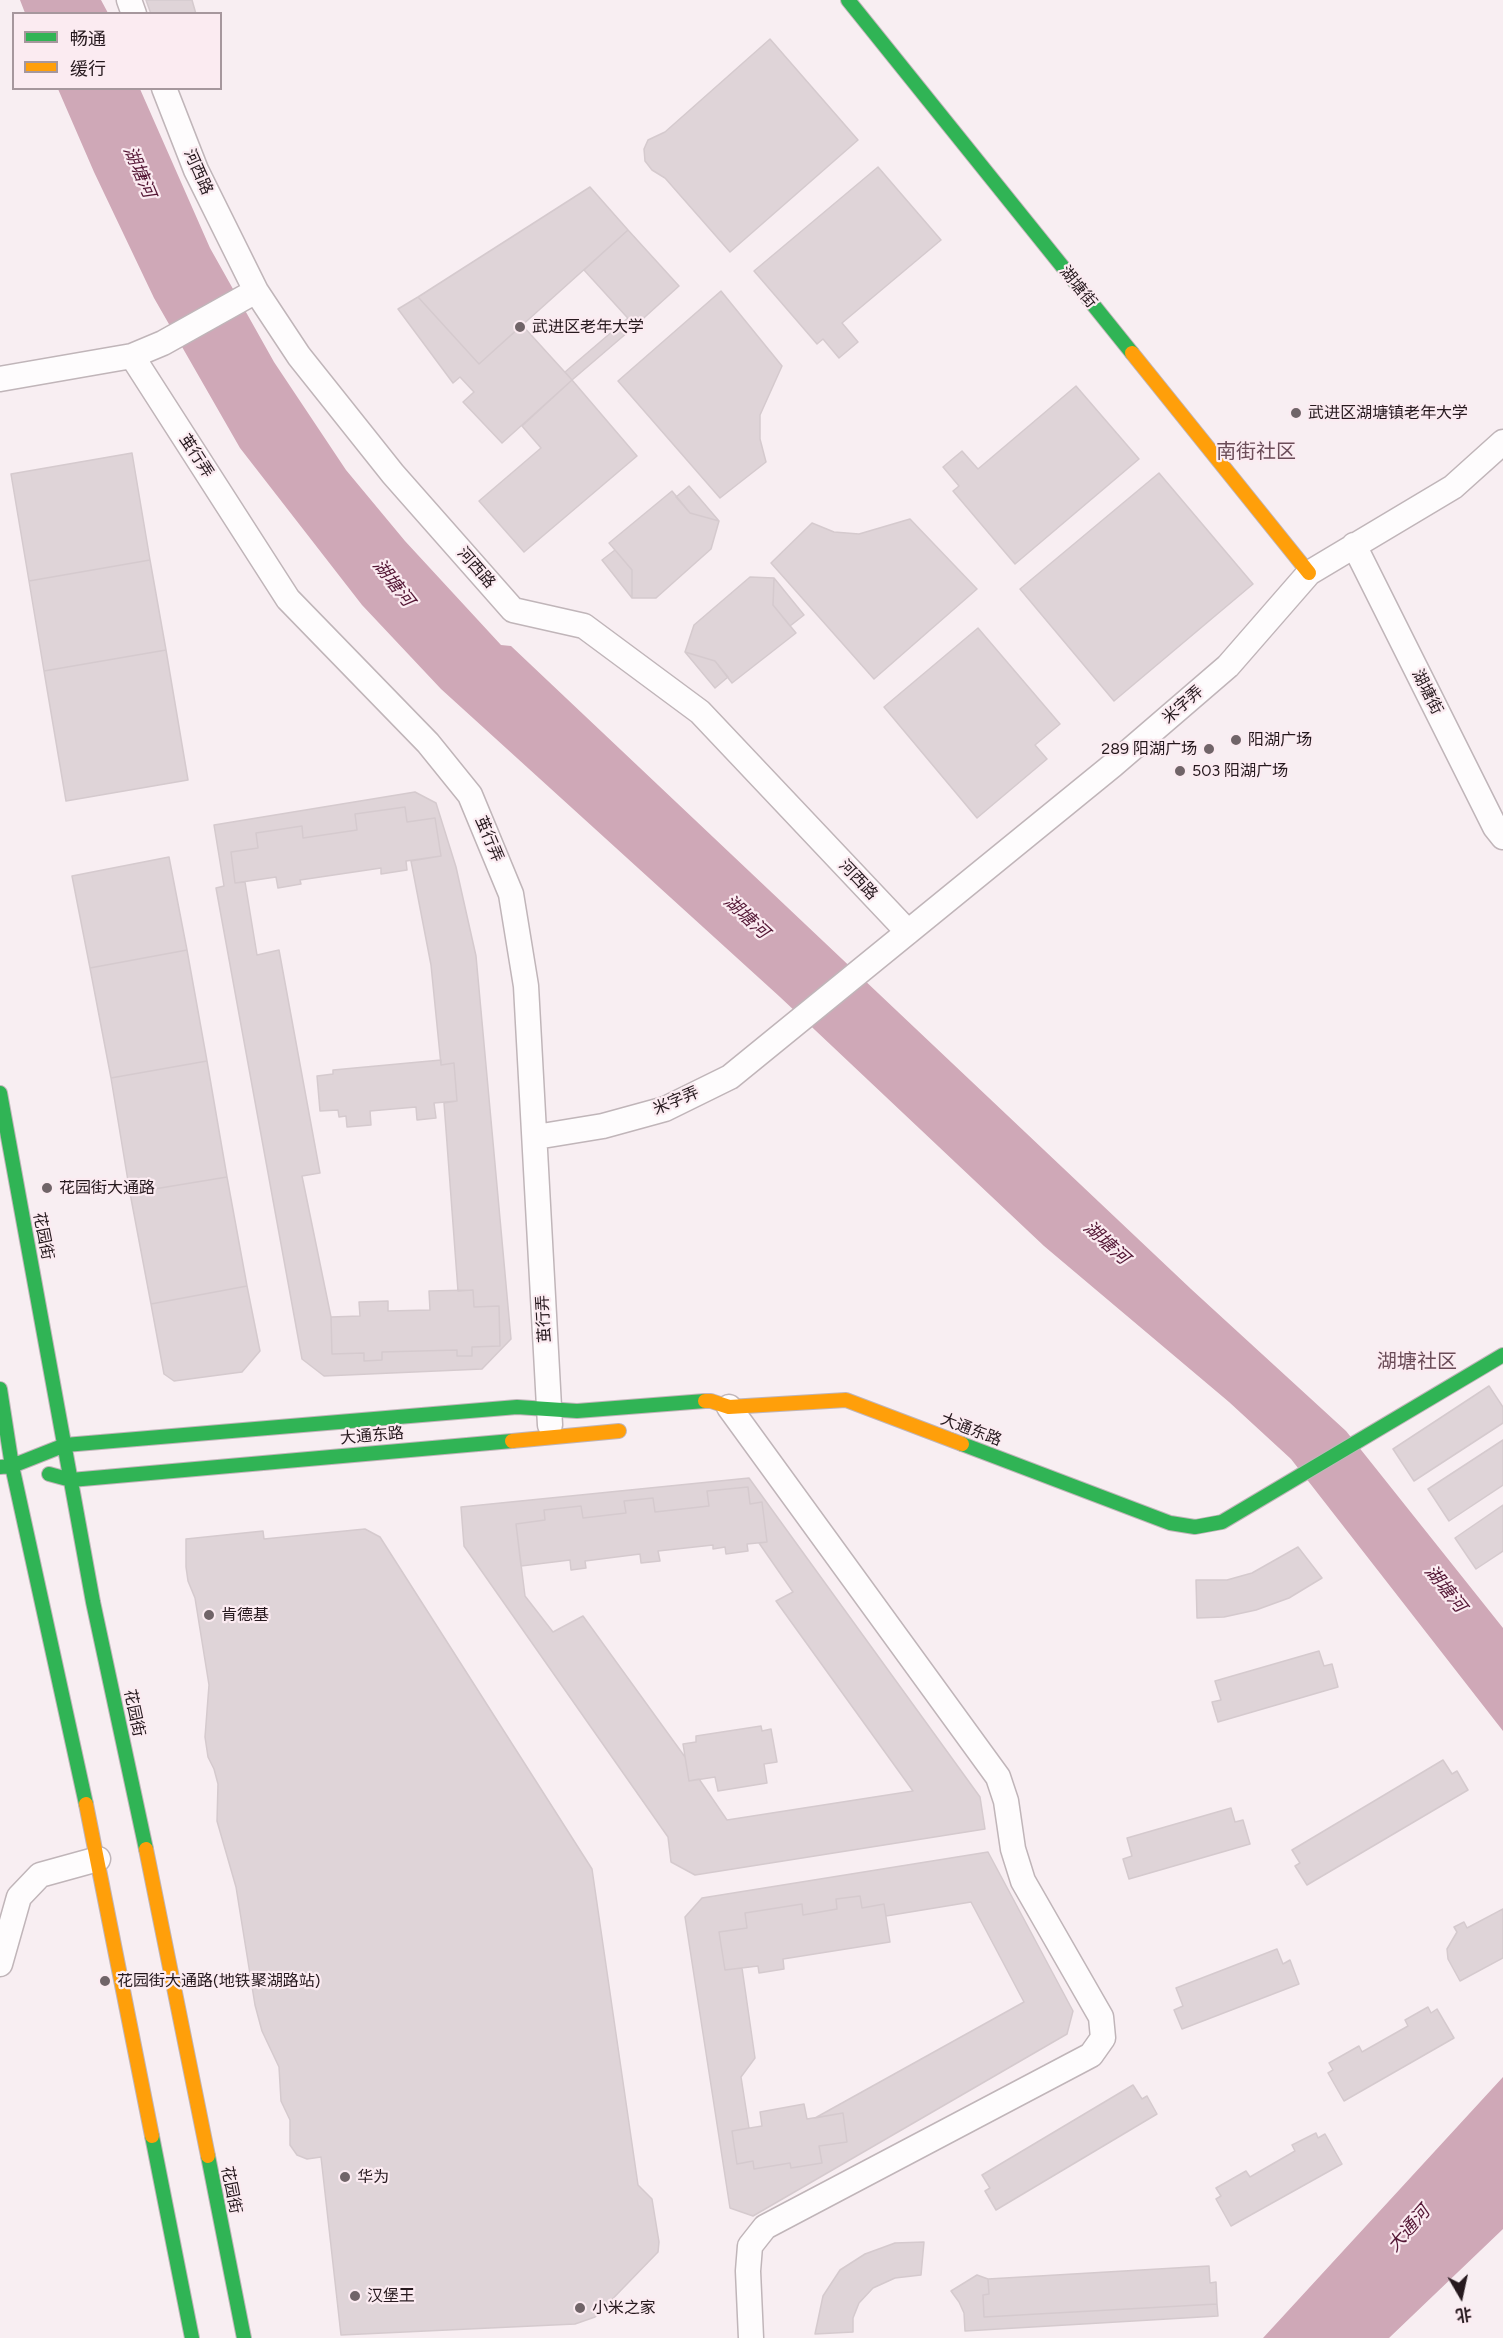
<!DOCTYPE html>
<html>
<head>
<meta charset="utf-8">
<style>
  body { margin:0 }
  #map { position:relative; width:1503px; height:2338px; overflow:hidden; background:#f8eef2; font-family:Figtree,"Noto Sans SC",sans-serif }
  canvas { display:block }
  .legend { position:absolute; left:12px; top:12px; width:210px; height:78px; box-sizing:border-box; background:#fbebf1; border:2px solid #a6979d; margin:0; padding:8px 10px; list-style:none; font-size:18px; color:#26191e }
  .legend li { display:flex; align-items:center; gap:12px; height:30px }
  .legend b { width:30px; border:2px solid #a6979d }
  .north { position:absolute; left:1431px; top:2266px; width:60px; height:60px; -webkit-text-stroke:4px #fbebf1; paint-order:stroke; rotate:171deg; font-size:16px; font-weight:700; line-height:24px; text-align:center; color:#26191e }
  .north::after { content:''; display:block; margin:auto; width:21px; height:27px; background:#26191e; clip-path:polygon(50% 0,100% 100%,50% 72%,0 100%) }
</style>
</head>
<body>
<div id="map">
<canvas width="1503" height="2338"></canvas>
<ul class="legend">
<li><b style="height:8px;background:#30b455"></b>畅通</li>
<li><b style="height:8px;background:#ff9f0a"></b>缓行</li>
</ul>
<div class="north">北</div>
</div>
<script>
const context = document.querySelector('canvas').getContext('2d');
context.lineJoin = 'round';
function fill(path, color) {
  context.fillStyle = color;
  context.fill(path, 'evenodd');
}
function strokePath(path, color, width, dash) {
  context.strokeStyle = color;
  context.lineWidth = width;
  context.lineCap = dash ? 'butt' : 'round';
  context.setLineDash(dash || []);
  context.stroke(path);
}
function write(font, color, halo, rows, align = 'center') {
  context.font = font + ' Figtree,"Noto Sans SC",sans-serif';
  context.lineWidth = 4.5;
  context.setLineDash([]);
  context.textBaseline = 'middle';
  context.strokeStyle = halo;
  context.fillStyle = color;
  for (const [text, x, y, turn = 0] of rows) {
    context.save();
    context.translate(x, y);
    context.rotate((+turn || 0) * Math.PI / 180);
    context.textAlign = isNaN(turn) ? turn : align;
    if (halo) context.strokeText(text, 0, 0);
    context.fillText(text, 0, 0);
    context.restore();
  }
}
const water = new Path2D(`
  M20 0H101L108 13H25Z
  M58 89H140L210 248 274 362 346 470 405 541 501 645 511 646 1191 1289 1346 1431 1503 1628V1731L1291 1459 1229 1402 1044 1246 780 997 441 689 362 605 240 448 154 298 94 172Z
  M1503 2077V2229L1389 2338H1263Z`);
const building = new Path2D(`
  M146 0H192L196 14H151Z
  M770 39 858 140 730 252 665 178 652 170 645 161 644 149 648 140 665 132Z
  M878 167 941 240 842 323 858 342 839 358 823 339 817 344 754 271Z
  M590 187 628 230 479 364 418 297Z
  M628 230 679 286 635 326 584 270Z
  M721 291 782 366 760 415V439L766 462 720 498 618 381Z
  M418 297 479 364 522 325 572 380 502 443 463 402 474 392 460 377 453 383 398 309Z
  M628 318 635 326 572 380 565 372Z
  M572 380 637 456 524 552 479 501 541 448 522 426Z
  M1076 386 1139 459 1015 564 953 491 959 486 943 467 962 451 978 469Z
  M132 453 150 560 29 581 11 474Z
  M1159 473 1253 584 1114 701 1020 589Z
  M689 486 719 521 690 513 676 497Z
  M672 491 690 513 719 521 711 549 656 598H632V570L609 543Z
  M910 519 977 589 874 679 771 563 812 523 834 532 859 534Z
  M615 550 632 570V598L602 560Z
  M150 560 166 650 44 671 29 581Z
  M750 577 774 578 773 605 796 633 732 683 715 661 685 652 694 625Z
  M774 578 804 615 790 626 773 605Z
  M978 628 1060 724 1035 745 1047 759 977 818 884 707Z
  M166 650 188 780 66 801 44 671Z
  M685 652 715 661 728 677 715 688Z
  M415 792 436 803 456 867 476 956 511 1339 482 1369 324 1376 302 1359 216 888 224 886 214 825ZM405 807 407 822 435 818 441 856 411 861 431 965 441 1065 454 1063 457 1101 444 1103 458 1291 473 1290 474 1307 499 1306 500 1346 472 1347V1356H457V1350L382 1352V1360L364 1361V1353L332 1354 331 1317 302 1176 320 1173 279 950 257 955 245 882 235 883 231 852 258 848 256 833 302 826 303 838 357 830 355 814Z
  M405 807 407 822 435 818 441 856 406 861 407 870 381 874V868L300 880 301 884 278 888 276 877 235 883 231 852 258 848 256 833 302 826 303 838 357 830 355 814Z
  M169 857 187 950 90 968 72 876Z
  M187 950 207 1061 111 1078 90 968Z
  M441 1060V1065L454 1063 457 1101 434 1103 436 1118 417 1120 416 1107 370 1111 371 1125 347 1127 346 1116 339 1117 338 1110 320 1111 317 1076 333 1074V1070Z
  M207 1061 227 1177 130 1193 111 1078Z
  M227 1177 247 1286 151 1304 130 1193Z
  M247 1286 260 1351 242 1372 174 1381 164 1374 151 1304Z
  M473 1290 474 1307 499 1306 500 1346 472 1347V1356H457V1350L382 1352V1360L364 1361V1353L332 1354 331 1317 360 1316 359 1302 388 1301V1311L430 1310 429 1291Z
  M1489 1386 1503 1407V1423L1414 1481 1393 1449Z
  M1503 1440V1485L1449 1521 1428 1489Z
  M749 1478 980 1797 985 1829 695 1875 671 1862 668 1837 464 1546 461 1507ZM748 1487 750 1504 762 1502 767 1542 759 1543 793 1592 776 1601 913 1791 727 1820 699 1779 689 1781 685 1757 583 1616 553 1632 525 1596 516 1524 545 1520 544 1510 581 1506 583 1518 626 1513 624 1501 653 1498 655 1512 709 1506 707 1491Z
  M748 1487 750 1504 762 1502 767 1542 747 1544 748 1551 726 1554 725 1547 713 1549V1545L658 1551 660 1561 641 1563 640 1554 585 1561 586 1568 571 1570 570 1560 521 1566 516 1524 545 1520 544 1510 581 1506 583 1518 626 1513 624 1501 653 1498 655 1512 709 1506 707 1491Z
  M1503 1505V1551L1476 1569 1455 1538Z
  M365 1529 380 1537 592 1869 638 2185 652 2199 659 2242 658 2252 595 2317 575 2324 341 2335 321 2157 307 2159 297 2155 290 2145V2120L281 2101 279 2067 262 2031 255 2005 236 1887 217 1821 218 1784 214 1769 208 1757 205 1737 209 1685 195 1598 188 1581 186 1567V1539L263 1531 264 1539Z
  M1298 1547 1322 1578 1289 1598 1256 1610 1224 1617 1197 1618 1196 1580H1227L1252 1573Z
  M1319 1651 1324 1666 1332 1664 1338 1687 1218 1722 1212 1702 1221 1700 1215 1681Z
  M761 1726 762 1731 771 1729 777 1762 764 1764 767 1783 718 1791 715 1777 689 1781 683 1744 696 1742V1736Z
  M1443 1760 1452 1774 1457 1771 1468 1790 1307 1885 1295 1866 1300 1863 1292 1850Z
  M1231 1808 1235 1822 1243 1820 1250 1844 1129 1879 1123 1859 1132 1856 1127 1838Z
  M988 1852 1073 2011 1067 2034 753 2216 730 2208 685 1917 702 1898ZM860 1896 862 1908 884 1904 886 1916 971 1902 1024 2002 815 2118 843 2113 847 2142 819 2146 822 2163 791 2168 790 2163 754 2169 753 2161 737 2164 732 2131 749 2128 741 2077 755 2058 742 1968 725 1970 719 1932 747 1928 745 1913 802 1904 803 1915 837 1909 836 1899Z
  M860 1896 862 1908 884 1904 890 1942 783 1959 784 1969 759 1973 758 1966 725 1970 719 1932 747 1928 745 1913 802 1904 803 1915 837 1909 836 1899Z
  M1503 1909V1958L1460 1981 1448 1959 1447 1949 1457 1932 1454 1927 1464 1922 1467 1928Z
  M1277 1949 1283 1964 1290 1960 1299 1984 1182 2029 1174 2010 1183 2006 1176 1988Z
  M1428 2007 1431 2013 1437 2009 1454 2038 1344 2101 1328 2073 1333 2070 1329 2063 1359 2046 1362 2052 1408 2026 1405 2020Z
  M1133 2085 1142 2099 1147 2096 1157 2114 996 2210 985 2191 990 2188 982 2175Z
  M804 2104 807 2119 843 2113 847 2142 819 2146 822 2163 791 2168 790 2163 754 2169 753 2161 737 2164 732 2131 762 2126 760 2112Z
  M1316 2133 1318 2138 1325 2134 1342 2164 1231 2226 1216 2199 1221 2196 1216 2188 1246 2171 1250 2177 1295 2151 1292 2145Z
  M924 2242 921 2275 895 2278 873 2288 859 2303 853 2318V2332L815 2334 823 2296 840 2270 865 2254 895 2243Z
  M1209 2266 1210 2283 1216 2282 1217 2304 984 2317 983 2295 989 2294 988 2279Z
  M977 2275 988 2279 989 2294 983 2295 984 2317 1217 2304 1218 2316 965 2331 964 2313 959 2302 951 2291Z`);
const street = new Path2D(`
  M129 0 134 14
  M164 88 196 170 256 291 299 356 393 474 513 610 584 626 700 712 908 932
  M132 356 288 599 428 743 470 795 511 894 526 986 550 1425
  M0 379 132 356 163 343 256 291
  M1354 545 1495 827 1503 837
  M536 1137 603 1126 665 1109 730 1077 1113 765 1228 666 1309 573 1453 487 1503 442
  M729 1407 998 1777 1006 1801 1013 1849 1023 1881 1101 2017 1103 2038 1091 2055 765 2227 750 2246 748 2271 751 2338
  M0 1964 19 1897 40 1875 98 1859`);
const fast = new Path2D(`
  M848 0 1132 353
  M0 1093 93 1602 146 1849
  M0 1389 12 1466 86 1804
  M962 1444 1170 1523 1195 1527 1222 1522 1503 1355
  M0 1467 12 1466 65 1445 517 1407 577 1411 705 1401
  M49 1474 71 1480 512 1441
  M152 2136 192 2338
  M208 2156 244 2338`);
const slow = new Path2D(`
  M1132 353 1309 573
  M705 1401H711L729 1407 846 1400 962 1444
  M512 1441 619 1431
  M86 1804 152 2136
  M146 1849 208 2156`);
const markers = [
  [520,327,6,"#706468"],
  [1296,413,6,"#706468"],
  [1236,740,6,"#706468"],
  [1209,749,6,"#706468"],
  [1180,771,6,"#706468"],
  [47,1188,6,"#706468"],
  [209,1615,6,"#706468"],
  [105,1981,6,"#706468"],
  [345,2177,6,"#706468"],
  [355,2296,6,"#706468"],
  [580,2308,6,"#706468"]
];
const streetNames = [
  ["河西路",198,172,66],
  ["湖塘街",1078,287,51],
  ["茧行弄",196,456,57],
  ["河西路",476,568,49],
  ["湖塘街",1427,692,63],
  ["米字弄",1183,705,-41],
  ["茧行弄",489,839,67],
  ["河西路",858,880,47],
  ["米字弄",676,1101,-23],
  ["花园街",43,1236,79],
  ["茧行弄",544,1319,-93],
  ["大通东路",971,1430,21],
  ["大通东路",372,1436,-5],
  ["花园街",134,1713,78],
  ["花园街",231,2190,79]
];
const poiNames = [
  ["武进区老年大学",532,327],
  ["武进区湖塘镇老年大学",1308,413],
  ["阳湖广场",1248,740],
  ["289 阳湖广场",1197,749,"right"],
  ["503 阳湖广场",1192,771],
  ["花园街大通路",59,1188],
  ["肯德基",221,1615],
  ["花园街大通路(地铁聚湖路站)",117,1981],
  ["华为",357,2177],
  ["汉堡王",367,2296],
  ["小米之家",592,2308]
];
const waterNames = [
  ["湖塘河",139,172,67],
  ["湖塘河",393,583,52],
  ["湖塘河",746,917,43],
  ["湖塘河",1106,1243,42],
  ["湖塘河",1445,1589,51],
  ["大通河",1409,2229,-49]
];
const quarterNames = [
  ["南街社区",1256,452],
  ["湖塘社区",1417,1362]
];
fill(water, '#cfa8b7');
fill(building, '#dfd4d8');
strokePath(building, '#d5cace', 1.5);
strokePath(street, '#c0b5b9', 27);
strokePath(fast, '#c0b5b9', 16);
strokePath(slow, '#c0b5b9', 16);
strokePath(street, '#fefcfd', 24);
strokePath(fast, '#30b455', 14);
strokePath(slow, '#ff9f0a', 14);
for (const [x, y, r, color] of markers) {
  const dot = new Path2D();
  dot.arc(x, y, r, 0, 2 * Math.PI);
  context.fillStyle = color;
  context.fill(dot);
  strokePath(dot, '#fbebf1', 2);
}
write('16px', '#26191e', '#fbebf1', streetNames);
write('16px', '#26191e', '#fbebf1', poiNames, 'left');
write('italic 18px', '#541735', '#fbebf1', waterNames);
write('20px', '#6c4d59', '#fbebf1', quarterNames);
</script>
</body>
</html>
